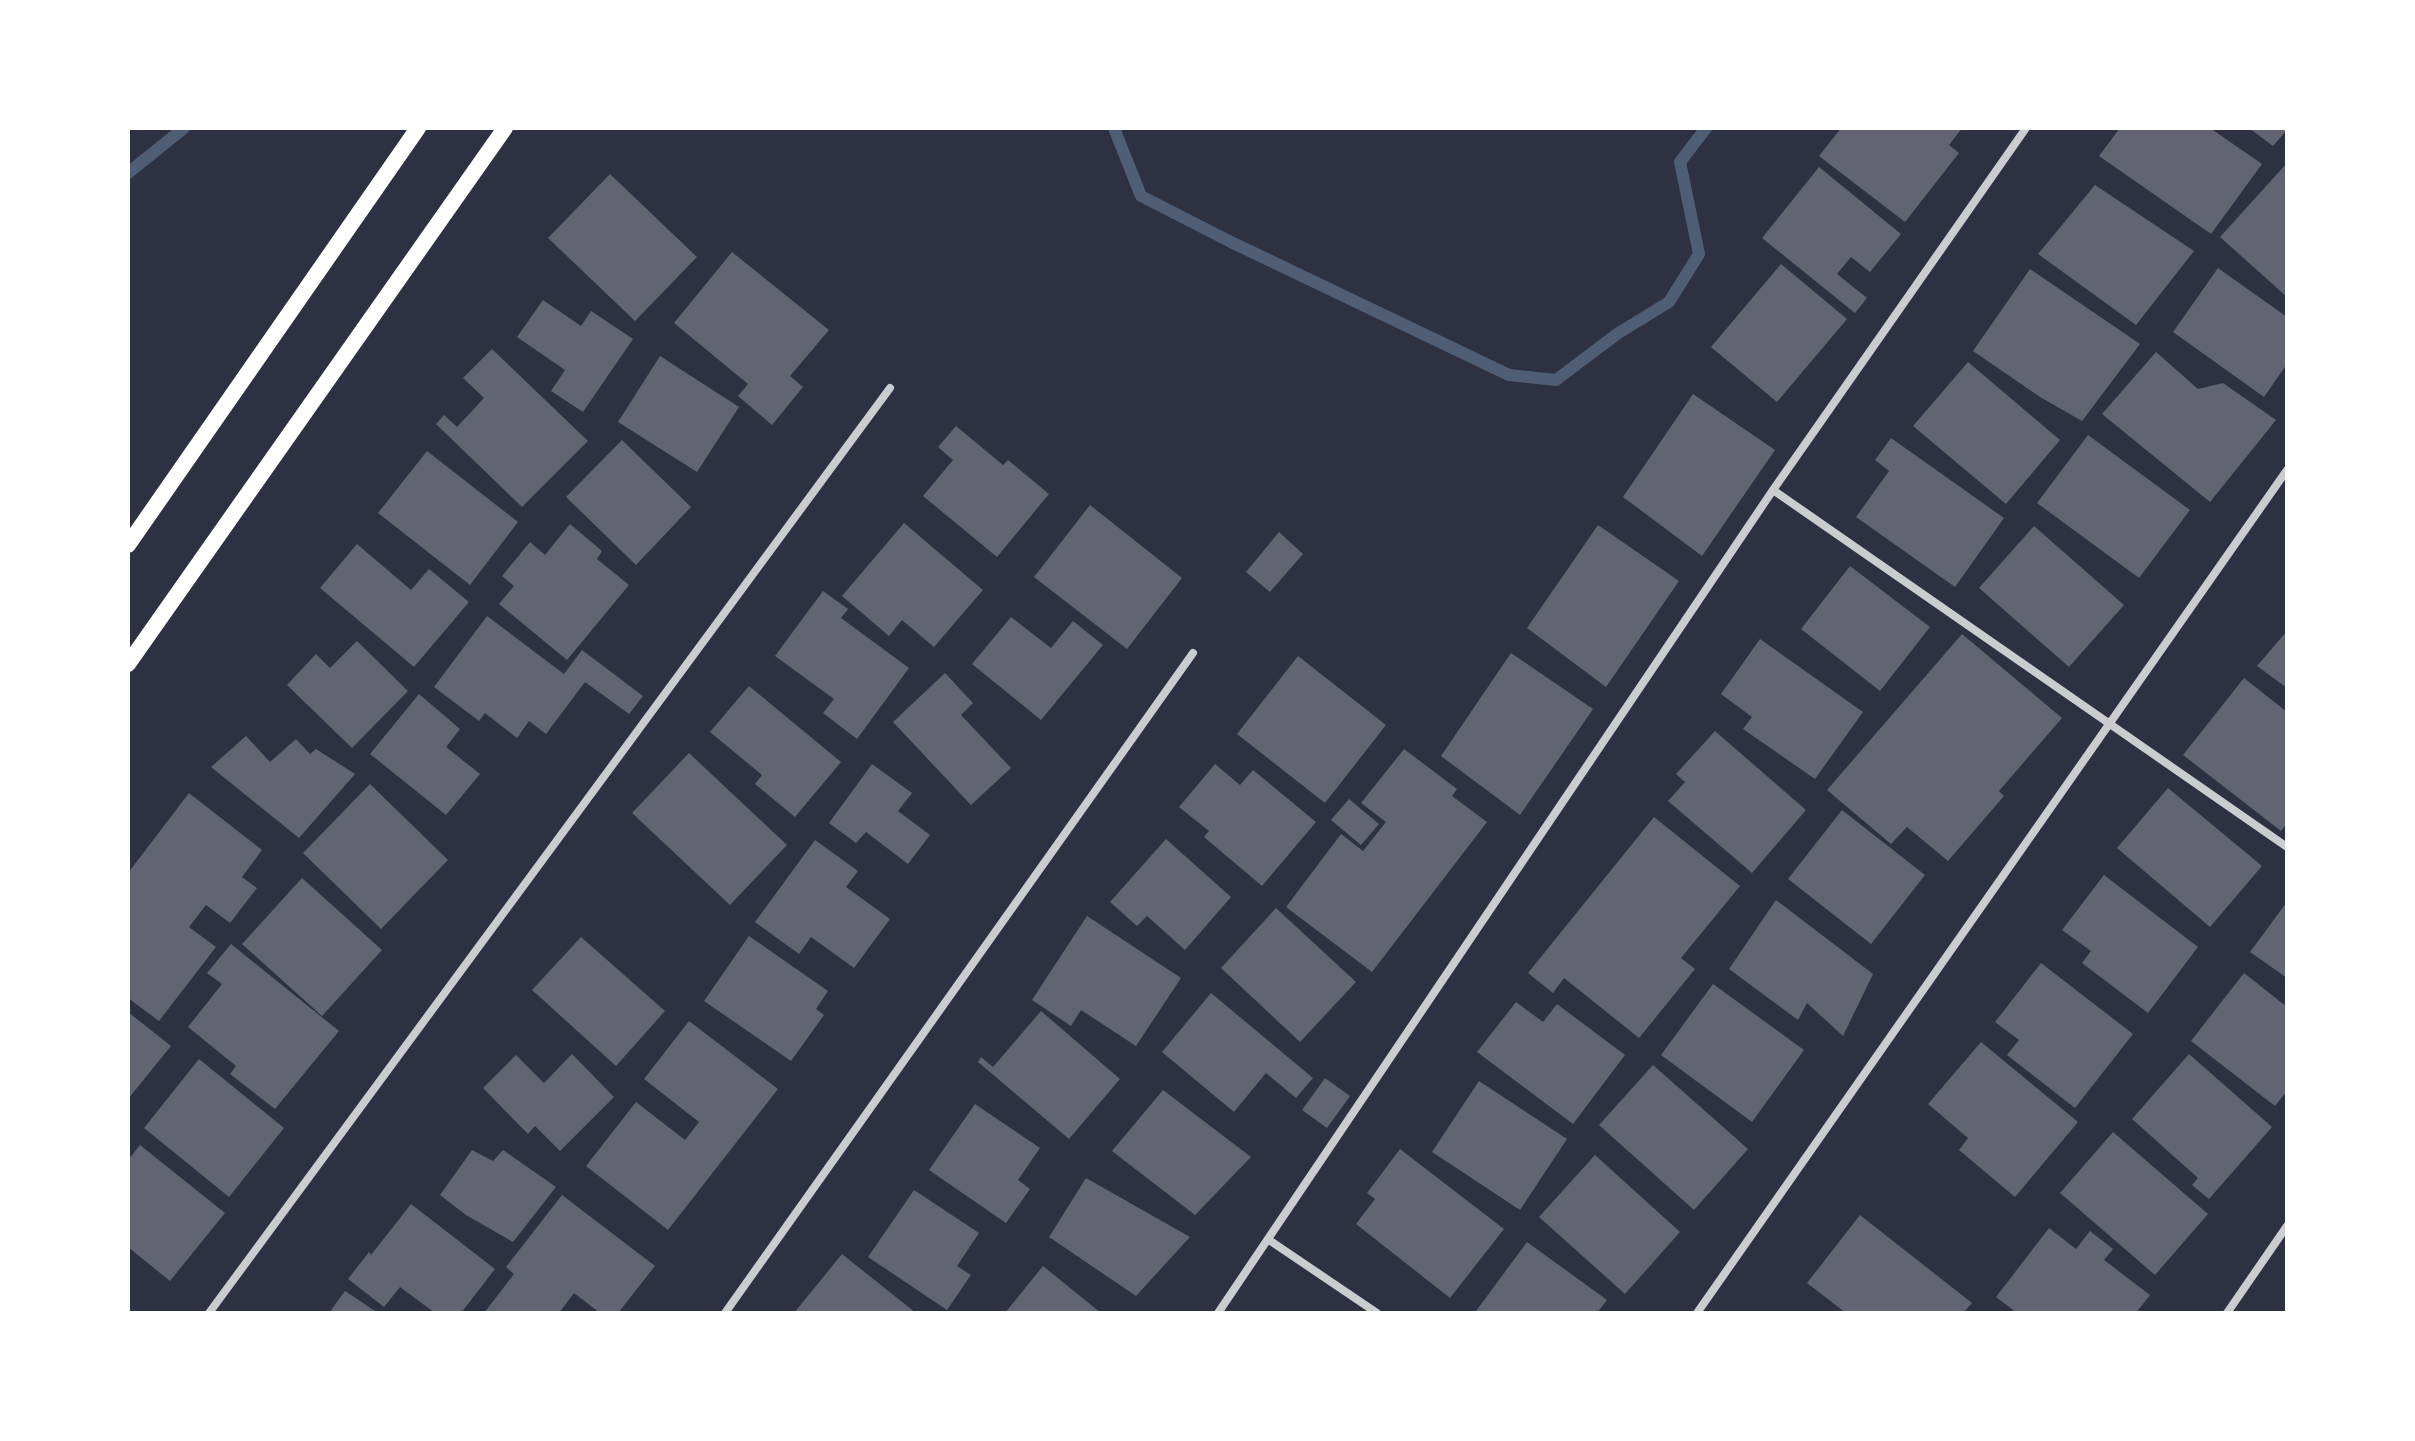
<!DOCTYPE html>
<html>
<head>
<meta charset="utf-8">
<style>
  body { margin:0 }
  #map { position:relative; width:2415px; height:1441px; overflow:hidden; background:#2d3142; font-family:"Playfair Display",serif }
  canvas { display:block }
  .frame { position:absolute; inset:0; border:130px solid #fff; pointer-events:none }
</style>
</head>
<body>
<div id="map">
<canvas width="2415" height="1441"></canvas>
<div class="frame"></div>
</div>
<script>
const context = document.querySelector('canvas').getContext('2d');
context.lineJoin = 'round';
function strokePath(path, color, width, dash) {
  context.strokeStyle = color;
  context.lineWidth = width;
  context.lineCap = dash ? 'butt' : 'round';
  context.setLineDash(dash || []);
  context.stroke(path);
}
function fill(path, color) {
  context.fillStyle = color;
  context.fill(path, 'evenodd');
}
const stream = new Path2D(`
  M1114 128 1141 196 1231 242 1509 375 1556 380 1617 334 1669 302 1699 254 1680 162 1706 128
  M128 173 184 128`);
const building = new Path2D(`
  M1841 128H1962L1949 145 1959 153 1905 222 1819 156Z
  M2120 128H2210L2262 164 2211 234 2099 156Z
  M2249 128H2287V130L2273 146Z
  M2287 163V297L2220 237Z
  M1819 167 1901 234 1870 272 1851 257 1837 274 1867 298 1855 313 1762 238Z
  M610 174 697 257 635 321 548 238Z
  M2095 185 2194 251 2136 325 2038 254Z
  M732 252 829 330 790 376 803 387 772 425 738 396 748 384 674 323Z
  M1781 264 1847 319 1777 402 1711 347Z
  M2218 268 2287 317V364L2264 397 2173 332Z
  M2030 269 2140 344 2082 421 2040 397 1973 351Z
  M543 300 581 326 591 311 633 339 583 412 551 391 565 370 517 337Z
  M492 349 588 441 522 507 436 424 444 415 457 427 484 398 463 378Z
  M2156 352 2198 389 2223 383 2276 420 2210 502 2102 414Z
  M660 356 739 407 697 472 618 422Z
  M1968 362 2060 440 2006 504 1913 426Z
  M1693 394 1775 450 1702 556 1623 497Z
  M956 426 1003 465 1008 460 1049 494 997 557 923 496 953 460 938 447Z
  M2088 435 2190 510 2139 578 2037 503Z
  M1891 438 2004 518 1955 587 1856 517 1889 471 1875 460Z
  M622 440 691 507 636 565 566 497Z
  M427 451 518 522 470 585 378 513Z
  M1090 505 1182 578 1127 649 1034 577Z
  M904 523 983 590 934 647 902 620 889 636 842 596Z
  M570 524 602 551 597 559 629 585 567 660 499 604 514 586 502 576 530 542 545 555Z
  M1598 525 1679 581 1606 687 1527 628Z
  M2034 526 2124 605 2069 667 1979 588Z
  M1279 532 1303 554 1270 592 1246 572Z
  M357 544 411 590 429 569 469 602 414 667 320 588Z
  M1850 566 1930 627 1880 691 1801 629Z
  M823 591 848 609 841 618 909 668 857 739 823 713 834 699 775 656Z
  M487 616 564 674 582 650 643 696 629 714 585 682 546 734 529 721 517 738 485 713 479 721 434 687Z
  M1011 617 1051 648 1073 621 1103 645 1041 720 972 664Z
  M2287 631V688L2257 666Z
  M1962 634 2062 718 1999 791 2004 796 1948 861 1907 827 1891 844 1827 790Z
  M1760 639 1863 712 1815 779 1743 729 1752 717 1721 694Z
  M357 641 408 691 352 748 287 685 316 654 330 668Z
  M1511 653 1593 709 1520 815 1441 756Z
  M1298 656 1386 725 1325 803 1237 734Z
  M945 673 973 703 961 715 1011 768 971 805 893 722Z
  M2244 678 2287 712V823L2281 831 2183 755Z
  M749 686 841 762 795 817 755 784 762 775 710 732Z
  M419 694 460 729 446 747 480 774 446 815 370 754Z
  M1715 731 1806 810 1752 873 1668 801 1685 782 1676 774Z
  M246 736 270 762 296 739 310 754 316 749 355 774 299 838 211 767Z
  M1404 749 1457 789 1452 796 1487 822 1372 972 1286 907 1341 834 1363 851 1386 822 1361 803Z
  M689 753 787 845 730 905 632 813Z
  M872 764 912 793 898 811 930 835 908 864 866 832 856 843 829 823Z
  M1215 764 1240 785 1253 770 1316 822 1262 886 1204 837 1209 831 1179 807Z
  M370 784 448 860 381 929 303 853Z
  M2168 788 2262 866 2210 927 2117 848Z
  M189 793 262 850 242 877 257 888 230 923 206 905 189 927 216 947 159 1021 128 998V873Z
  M1349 799 1379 824 1361 845 1331 820Z
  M1842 810 1925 875 1871 944 1788 879Z
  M1654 817 1740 886 1681 958 1695 969 1639 1038 1564 978 1553 993 1528 973Z
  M1166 839 1231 897 1185 950 1147 916 1137 926 1110 902Z
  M815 840 858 871 846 887 890 919 854 968 811 937 799 954 755 922Z
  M2104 875 2198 947 2148 1013 2082 963 2091 951 2062 930Z
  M302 878 382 950 322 1016 242 944Z
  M1776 900 1873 974 1843 1036 1807 1003 1798 1020 1729 969Z
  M2287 902V978L2250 952Z
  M1276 908 1356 982 1300 1042 1221 968Z
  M1087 916 1181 978 1136 1046 1081 1010 1071 1026 1032 1000Z
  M749 936 828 991 816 1009 824 1015 791 1061 704 1001Z
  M581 937 665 1011 616 1066 532 990Z
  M231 944 339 1031 275 1109 230 1074 236 1066 188 1027 222 984 207 973Z
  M2041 963 2133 1034 2075 1108 2007 1055 2019 1040 1995 1022Z
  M2244 973 2287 1007V1091L2275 1106 2191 1041Z
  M1713 984 1804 1050 1752 1122 1661 1055Z
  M1211 993 1313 1078 1296 1098 1266 1073 1234 1112 1162 1052Z
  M1516 1002 1543 1022 1557 1004 1625 1055 1573 1124 1477 1052Z
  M1041 1011 1120 1079 1069 1139 978 1062 981 1057 993 1067Z
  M128 1012 171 1046 128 1099Z
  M689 1021 778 1089 668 1230 586 1166 636 1102 685 1140 699 1122 644 1079Z
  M1981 1042 2078 1122 2015 1197 1959 1150 1968 1138 1928 1104Z
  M572 1054 614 1097 560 1151 535 1126 528 1134 483 1088 516 1055 544 1083Z
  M2189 1054 2272 1127 2209 1199 2192 1185 2198 1178 2132 1119Z
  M199 1059 284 1128 229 1197 144 1128Z
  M1653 1065 1748 1149 1694 1210 1599 1125Z
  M1325 1078 1350 1096 1327 1128 1302 1110Z
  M1479 1081 1567 1139 1520 1210 1432 1152Z
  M1163 1090 1251 1157 1195 1215 1112 1151Z
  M975 1104 1040 1148 1018 1180 1030 1189 1006 1223 929 1170Z
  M2113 1132 2208 1214 2155 1275 2060 1193Z
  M140 1145 225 1213 170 1281 128 1247V1160Z
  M1400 1149 1504 1229 1450 1298 1356 1224 1375 1199 1367 1193Z
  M472 1150 493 1161 503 1150 556 1187 513 1242 466 1215 440 1195Z
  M1595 1155 1680 1232 1625 1294 1539 1217Z
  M1086 1178 1190 1237 1136 1296 1049 1237Z
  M914 1190 979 1233 957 1266 971 1275 947 1310 868 1257Z
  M562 1195 655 1266 618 1313H600L574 1293 559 1313H484L514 1274 506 1267Z
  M411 1204 495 1269 461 1313H435L400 1287 384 1307 348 1279 369 1252 371 1255Z
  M1860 1215 1972 1303 1963 1313H1846L1807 1283Z
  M2049 1228 2076 1249 2090 1231 2113 1249 2104 1260 2150 1295 2136 1313H2017L1996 1297Z
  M1527 1242 1607 1300 1597 1313 1476 1311Z
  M842 1254 916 1313H794Z
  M1043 1266 1101 1313H1005Z
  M345 1291 378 1313H329Z`);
const minor = new Path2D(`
  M1773 490 2287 847
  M1269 1240 1377 1313
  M209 1313 890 388
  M725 1313 1193 653
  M1218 1313 1773 490 2026 128
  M1697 1313 2287 470
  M2227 1313 2287 1226`);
const secondary = new Path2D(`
  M128 545 418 128
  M128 664 505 128`);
strokePath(stream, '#4f5d75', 12);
fill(building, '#626471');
strokePath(minor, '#caccd0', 8);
strokePath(secondary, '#fff', 16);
</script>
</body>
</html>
